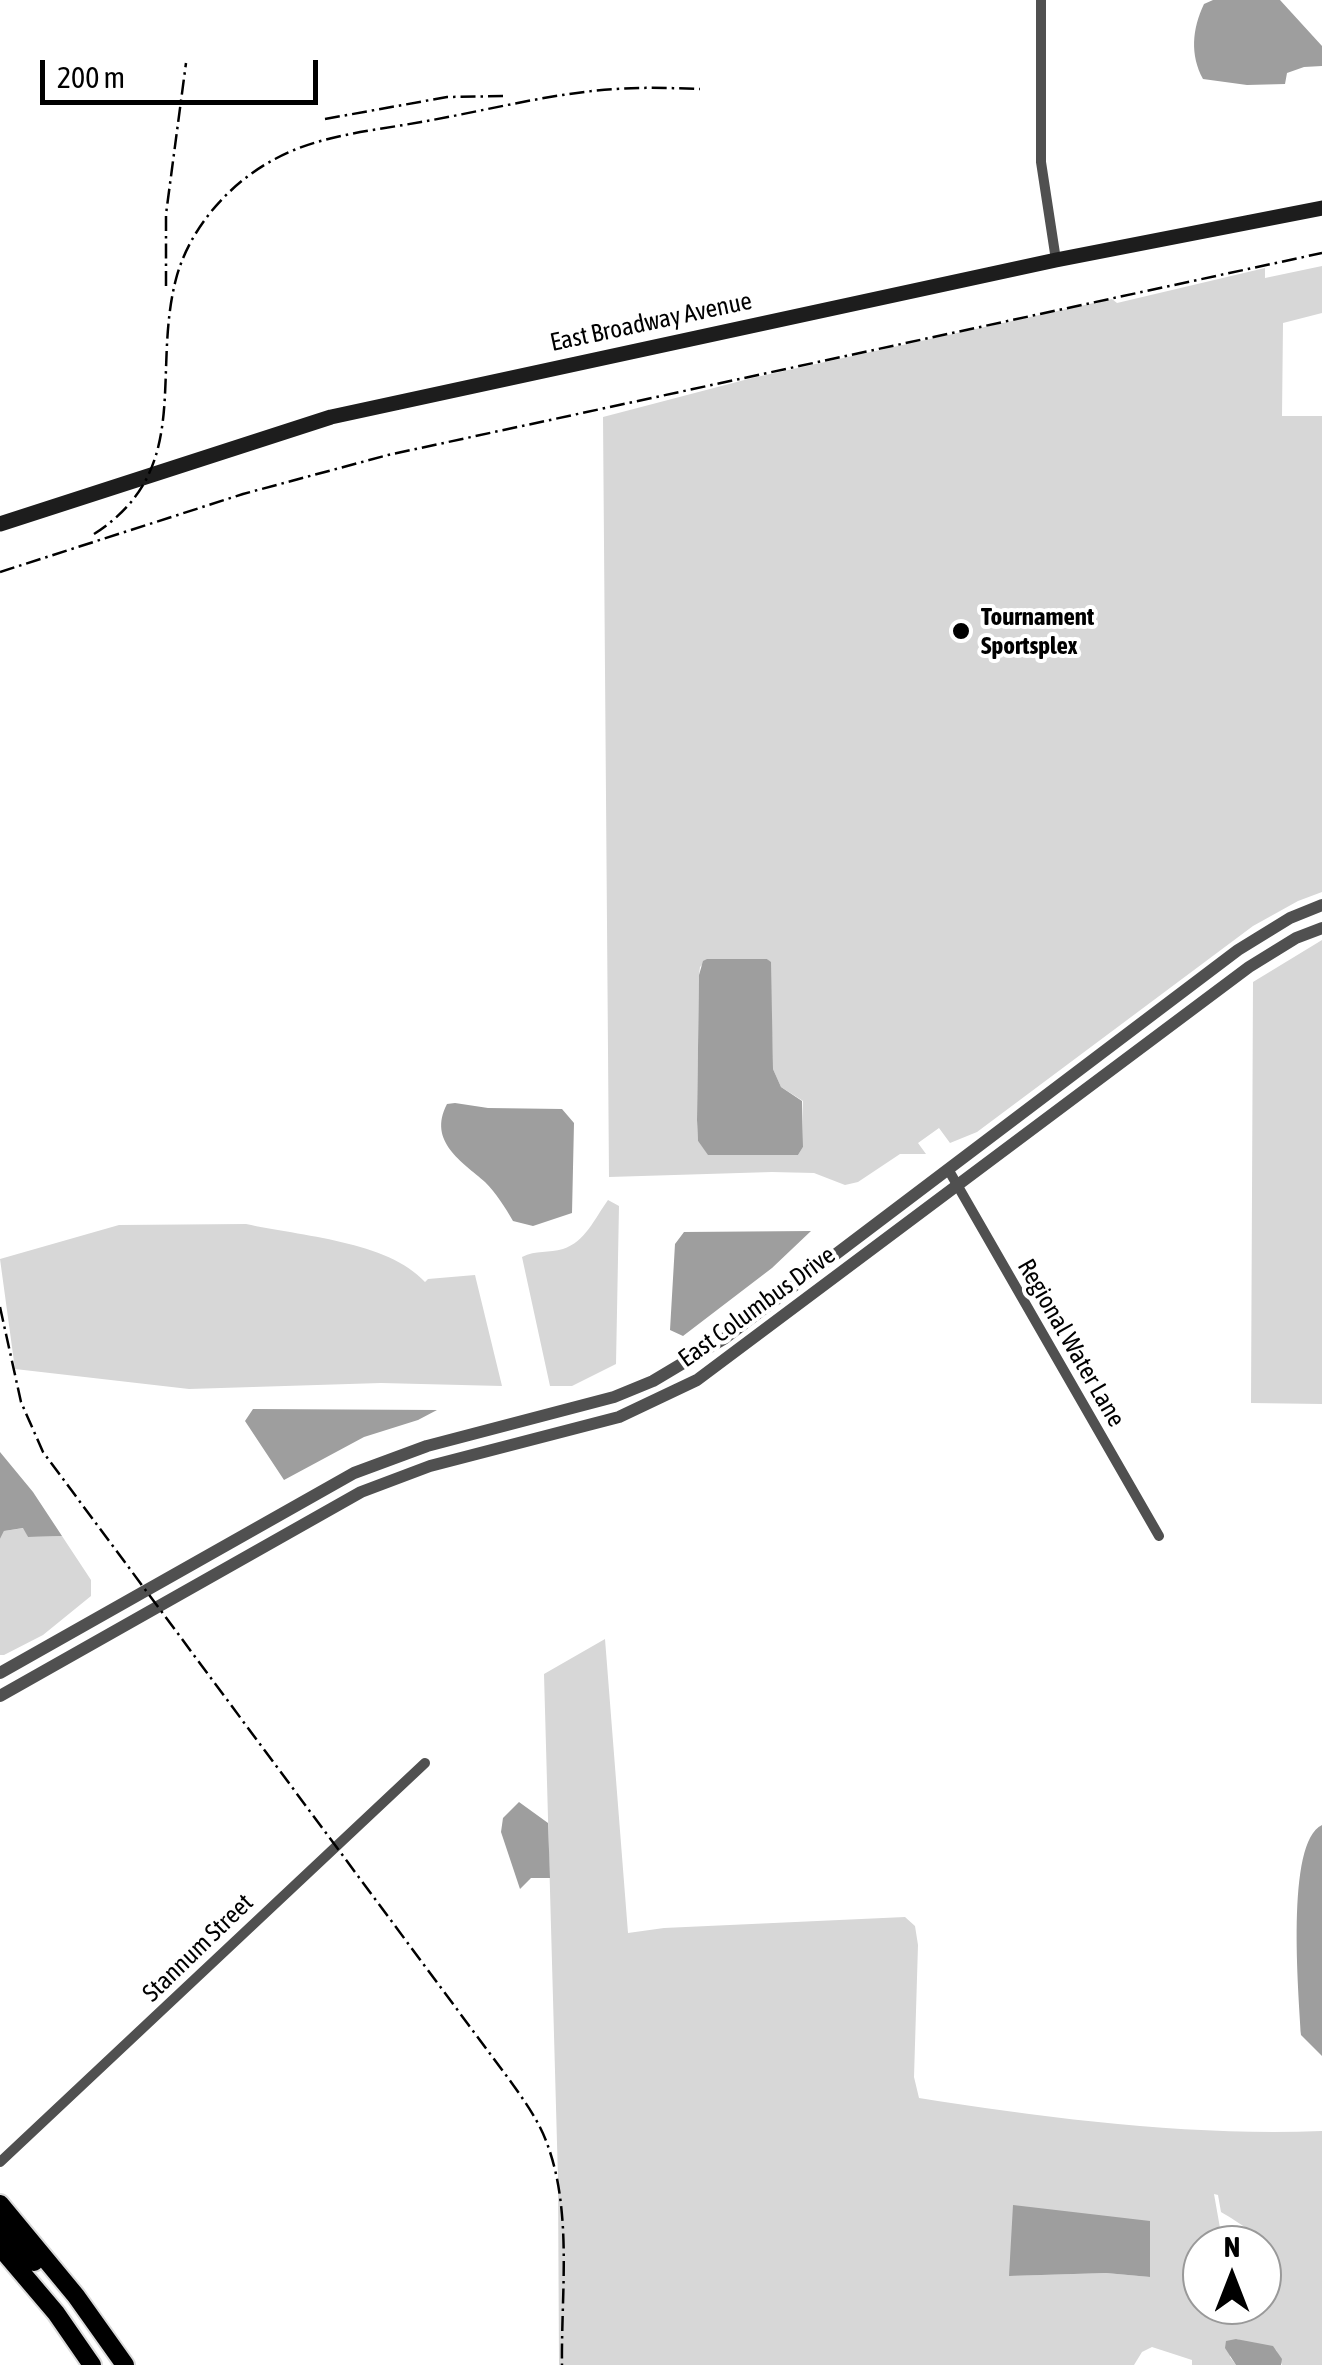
<!DOCTYPE html>
<html>
<head>
<meta charset="utf-8">
<style>
  body { margin:0 }
  #map { position:relative; width:1322px; height:2365px; overflow:hidden; background:#fff; font-family:"Asap Condensed",sans-serif }
  canvas { display:block }
  .north { position:absolute; left:1182px; top:2225px; width:100px; height:100px; box-sizing:border-box; background:#fff; border:2px solid #999; border-radius:50%; rotate:0deg; font-size:28px; font-weight:700; line-height:40px; text-align:center; color:#000 }
  .north::after { content:''; display:block; margin:auto; width:35px; height:45px; background:#000; clip-path:polygon(50% 0,100% 100%,50% 72%,0 100%) }
  .scale { position:absolute; left:40px; top:60px; width:278px; height:45px; box-sizing:border-box; border:5px solid #000; border-top:0; padding-left:12px; font-size:30px; line-height:35px; white-space:nowrap; color:#000; -webkit-text-stroke:8px #fff; paint-order:stroke }
</style>
</head>
<body>
<div id="map">
<canvas width="1322" height="2365"></canvas>
<div class="north">N</div>
<div class="scale">200 m</div>
</div>
<script>
const context = document.querySelector('canvas').getContext('2d');
context.lineJoin = 'round';
function fill(path, color) {
  context.fillStyle = color;
  context.fill(path, 'evenodd');
}
function strokePath(path, color, width, dash) {
  context.strokeStyle = color;
  context.lineWidth = width;
  context.lineCap = dash ? 'butt' : 'round';
  context.setLineDash(dash || []);
  context.stroke(path);
}
function write(font, color, halo, rows, align = 'center') {
  context.font = font + ' "Asap Condensed",sans-serif';
  context.lineWidth = 8;
  context.setLineDash([]);
  context.textBaseline = 'middle';
  context.strokeStyle = halo;
  context.fillStyle = color;
  for (const [text, x, y, turn = 0] of rows) {
    context.save();
    context.translate(x, y);
    context.rotate((+turn || 0) * Math.PI / 180);
    context.textAlign = isNaN(turn) ? turn : align;
    if (halo) context.strokeText(text, 0, 0);
    context.fillText(text, 0, 0);
    context.restore();
  }
}
const green = new Path2D(`
  M1322 266V313L1283 323 1282 416H1322V892L1298 901 1253 926 977 1132 950 1143 939 1128 918 1143 926 1154H900L858 1182 845 1185 814 1173 772 1172 609 1177 603 417 752 378 1112 299 1117 303 1265 268V278ZM708 959H767L770 962 773 1069 781 1087 803 1101V1147L798 1155 708 1154 698 1141 697 1120 699 975 700 967Z
  M1322 940V1404L1251 1403 1253 982Z
  M608 1200 619 1206 616 1364 572 1386H550L522 1257C536 1250 549 1253 563 1249 585 1242 595 1218 608 1200Z
  M246 1224C300 1236 388 1241 425 1282L428 1279 475 1275 502 1386 381 1383 189 1389 15 1369 0 1259 119 1225Z
  M24 1528 28 1537 62 1536 91 1580V1596L43 1635 4 1655H0V1539L4 1531Z
  M605 1639 628 1933 664 1928 905 1917 915 1926 918 1945 914 2077 919 2098C1052 2119 1187 2136 1322 2131V2365H1282L1276 2350 1236 2339 1230 2357 1236 2365H1192V2360L1152 2347 1142 2352 1134 2365H559L558 2179 544 1674ZM1214 2194 1218 2195 1221 2212C1238 2222 1266 2238 1269 2260 1270 2268 1267 2276 1269 2285L1262 2286V2305H1202V2245H1223ZM1150 2221V2277L1106 2273 1009 2276Z`);
const water = new Path2D(`
  M1213 0H1280L1322 46V66L1304 67 1287 73 1285 84 1247 85 1203 79C1190 55 1192 29 1204 4Z
  M707 959H767L771 962 773 1069 781 1087 802 1101 803 1147 798 1155H708L698 1141 697 1120 699 975 703 961Z
  M455 1103 488 1108 562 1109 574 1123 572 1213 533 1226 513 1221C505 1207 496 1193 485 1182 463 1162 427 1142 447 1104Z
  M811 1231 772 1268 683 1336 670 1330 675 1244 684 1232Z
  M253 1409 437 1410 418 1420 364 1437 284 1480 245 1421Z
  M0 1452 33 1492 62 1536 28 1537 23 1528 4 1531 0 1539Z
  M519 1802 548 1823 550 1878H531L520 1889 501 1832 503 1818Z
  M1322 1825V2056L1301 2035C1299 1995 1285 1842 1322 1825Z
  M1013 2205 1150 2221V2277L1106 2273 1009 2276Z
  M1236 2339 1273 2346 1282 2359 1281 2365H1236L1225 2348 1226 2341Z`);
const minor = new Path2D(`
  M1041 0V162L1056 260
  M948 1169 1159 1536
  M0 2162 425 1763`);
const tertiary = new Path2D(`
  M0 1673 354 1473 427 1446 614 1397 653 1381 725 1338 1238 950 1290 918 1322 905
  M0 1696 361 1492 430 1466 619 1417 697 1380 1249 967 1296 938 1322 928`);
const secondary = new Path2D(`
  M0 524 331 417 1056 260 1322 208`);
const primary = new Path2D(`
  M0 2204 76 2296 125 2365
  M0 2226 34 2262
  M0 2247 56 2313 92 2365`);
const rail = new Path2D(`
  M325 119 447 97 508 96
  M166 286V214L186 63
  M94 534C194 470 151 375 176 279 189 229 229 183 275 159 319 135 372 131 421 122 485 111 551 93 616 89 644 87 672 88 700 89
  M0 572 243 494 388 455 1322 253
  M0 1307 21 1402 43 1452 511 2082C526 2103 541 2124 549 2149 572 2216 561 2296 562 2365`);
const markers = [
  [961,631,10,"#000"]
];
const streetNames = [
  ["East Broadway Avenue",651,322,-12],
  ["East Columbus Drive",757,1307,-36],
  ["Regional Water Lane",1071,1343,60],
  ["Stannum Street",198,1948,-44]
];
const poiNames = [
  ["Tournament",981,617],
  ["Sportsplex",981,646]
];
fill(green, '#d7d7d7');
fill(water, '#9e9e9e');
strokePath(primary, '#dbdbdb', 22);
strokePath(minor, '#505050', 10);
strokePath(tertiary, '#505050', 12);
strokePath(secondary, '#1d1d1d', 15);
strokePath(primary, '#000', 18);
strokePath(rail, '#000', 2.5, [15, 5, 2.5, 5]);
for (const [x, y, r, color] of markers) {
  const dot = new Path2D();
  dot.arc(x, y, r, 0, 2 * Math.PI);
  context.fillStyle = color;
  context.fill(dot);
  strokePath(dot, '#fff', 4);
}
write('25px', '#000', '#fff', streetNames);
write('bold 25px', '#000', '#fff', poiNames, 'left');
</script>
</body>
</html>
